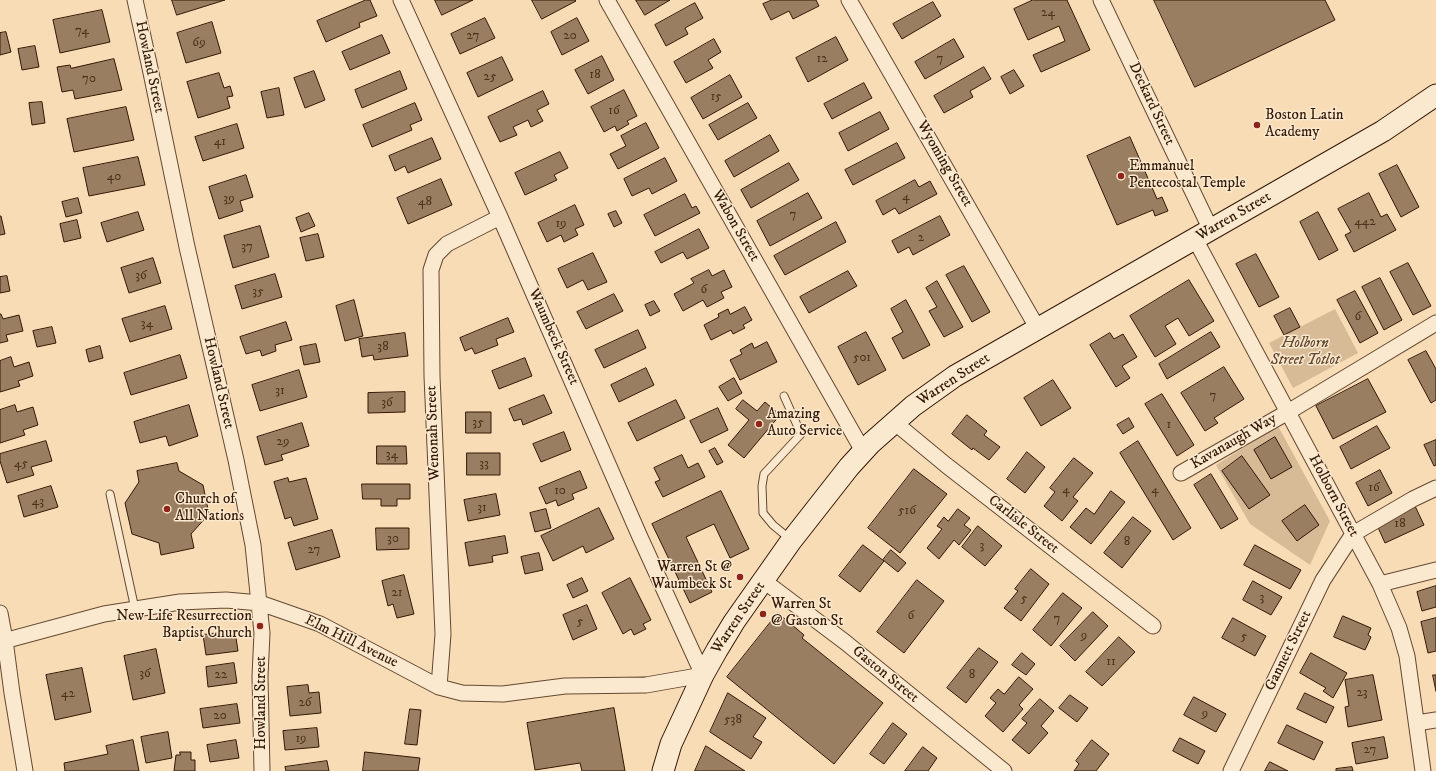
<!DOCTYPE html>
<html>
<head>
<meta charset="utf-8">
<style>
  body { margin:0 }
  canvas { display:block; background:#f8dcb5 }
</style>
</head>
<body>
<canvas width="1436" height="771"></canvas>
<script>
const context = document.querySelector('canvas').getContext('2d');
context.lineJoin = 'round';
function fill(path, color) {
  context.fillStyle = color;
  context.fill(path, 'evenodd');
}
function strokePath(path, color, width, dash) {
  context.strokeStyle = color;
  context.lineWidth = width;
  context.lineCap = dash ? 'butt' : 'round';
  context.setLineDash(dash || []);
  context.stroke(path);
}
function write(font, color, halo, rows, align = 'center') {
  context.font = font + ' "IM FELL DW Pica",serif';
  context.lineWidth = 3;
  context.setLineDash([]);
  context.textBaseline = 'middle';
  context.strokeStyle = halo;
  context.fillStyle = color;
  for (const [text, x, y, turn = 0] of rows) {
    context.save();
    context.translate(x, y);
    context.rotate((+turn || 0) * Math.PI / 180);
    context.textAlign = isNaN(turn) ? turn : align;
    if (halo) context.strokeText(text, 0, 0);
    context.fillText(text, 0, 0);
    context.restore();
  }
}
const green = new Path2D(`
  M1335 309 1358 353 1293 388 1269 343Z
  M1278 426 1330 521 1310 565 1250 524 1216 465Z`);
const building = new Path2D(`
  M172 0H225L177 15Z
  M366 0H370L377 16 359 23 360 27 326 42 317 21Z
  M435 0H473L442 15Z
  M532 0H575L576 1 542 19Z
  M636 0H670L645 15Z
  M772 0H816L819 6 793 19 789 11 771 20 763 4Z
  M1033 0H1067L1090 50 1041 72 1033 55 1065 41 1059 26 1028 40 1014 9Z
  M1154 0H1325L1335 20 1195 87Z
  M933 2 941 16 902 39 893 24Z
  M695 3 703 18 685 28 688 34 666 46 655 25Z
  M102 10 110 42 60 53 53 20Z
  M485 18 495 38 460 54 451 34Z
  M577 18 589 41 562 55 551 32Z
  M212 22 221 53 186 63 177 33Z
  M6 32 11 52 0 55V33Z
  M382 35 390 53 350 70 342 52Z
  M836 37 848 60 808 82 796 58Z
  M714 39 721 52 708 60 713 68 686 83 674 62Z
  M954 39 964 57 925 79 915 62Z
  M35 46 39 67 22 70 18 49Z
  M602 56 614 80 588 94 575 70Z
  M502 57 513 80 478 97 467 73Z
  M114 59 122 90 75 99 73 90 62 92 57 67 70 65 71 68Z
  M984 67 991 79 970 91 973 97 944 113 934 96Z
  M1014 70 1024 86 1010 94 1001 77Z
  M314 71 325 100 305 108 294 78Z
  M400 71 407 89 362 108 355 90Z
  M219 73 224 88 230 86 233 96 227 97 230 108 198 118 187 82Z
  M730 75 742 97 703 119 691 98Z
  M864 83 872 98 832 119 824 104Z
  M279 88 284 115 267 118 261 92Z
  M624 90 637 116 627 121 629 124 617 131 615 126 604 132 591 107Z
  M543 91 549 104 537 110 543 121 531 127 528 120 513 127 517 135 500 142 488 117Z
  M42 102 45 123 32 125 29 103Z
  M415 103 422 120 410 125 412 130 372 147 363 125Z
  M748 103 757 118 718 140 709 125Z
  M126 107 134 140 74 152 67 119Z
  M880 112 889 129 848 151 839 133Z
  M646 123 659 148 618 169 610 154 626 146 621 136Z
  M237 124 244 148 203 161 195 137Z
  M770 135 779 151 734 177 725 161Z
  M1130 137 1157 199 1162 197 1168 211 1155 216 1153 210 1117 225 1087 156Z
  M432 138 441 159 408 173 405 166 395 171 389 156Z
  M897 143 905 158 853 185 845 170Z
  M560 152 568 168 554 175 557 180 525 195 515 173Z
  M138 157 145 185 89 196 83 168Z
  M665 158 677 181 652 194 649 188 632 196 624 179Z
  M789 163 799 180 751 208 741 190Z
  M1397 165 1419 207 1401 217 1379 174Z
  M246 175 253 197 240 201 243 211 219 219 209 187Z
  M441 179 452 205 408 224 397 198Z
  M915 180 919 187 930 181 937 194 899 214 895 208 883 215 876 201Z
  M808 193 822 218 770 246 757 221Z
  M1369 193 1381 217 1387 214 1396 230 1354 252 1345 235 1351 232 1338 209Z
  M685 194 692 208 696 206 700 213 655 236 644 215Z
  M78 198 82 213 66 217 62 202Z
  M575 205 584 225 575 229 578 235 564 242 561 235 547 242 538 223Z
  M616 211 622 223 614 227 608 214Z
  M138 212 144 230 107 242 101 223Z
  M1318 212 1338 250 1319 260 1300 222Z
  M309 213 315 226 301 232 296 218Z
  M0 216H1L5 234 0 235Z
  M940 216 950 235 913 255 909 247 898 253 892 241Z
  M77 220 81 238 64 242 60 224Z
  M836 222 846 242 785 275 774 256Z
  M260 226 269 257 233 268 224 236Z
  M699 229 709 248 687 259 683 252 661 263 655 252Z
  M318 234 324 257 306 261 300 238Z
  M593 253 607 282 588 290 583 280 567 288 558 269Z
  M1256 254 1279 297 1259 307 1236 264Z
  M153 258 161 283 129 293 121 268Z
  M1408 263 1431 306 1413 315 1390 272Z
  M964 266 990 312 972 322 946 275Z
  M709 270 712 276 724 270 732 287 721 292 724 298 707 307 703 300 683 311 674 294 694 283 691 279Z
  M848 271 857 286 809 313 800 297Z
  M275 274 282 297 242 309 235 286Z
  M7 276 10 291 0 293V277Z
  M1380 278 1402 320 1384 330 1362 287Z
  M1189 280 1214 321 1189 336 1178 318 1165 326 1176 344 1155 357 1130 316Z
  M937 281 963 327 944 337 929 311 937 307 926 288Z
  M1355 291 1378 333 1360 343 1337 300Z
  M614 294 623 311 586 329 577 312Z
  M354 300 363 336 345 341 336 306Z
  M906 300 930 345 903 359 892 338 903 332 891 309Z
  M654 301 660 311 650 316 645 305Z
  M165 306 172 329 130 342 122 319Z
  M745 307 752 320 743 325 745 328 733 334 731 330 711 340 704 325 719 317 718 314 728 309 730 314Z
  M1290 308 1300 327 1284 335 1274 316Z
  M0 314H1L3 319 19 315 23 331 6 335 8 341 0 343Z
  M508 318 514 332 496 339 498 345 475 354 472 348 465 351 460 338Z
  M286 322 292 340 275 345 276 351 262 356 260 350 246 354 240 337Z
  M52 327 56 343 37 347 33 331Z
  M638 330 646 348 604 368 595 350Z
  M866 332 886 370 858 385 838 347Z
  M1211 332 1220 347 1167 379 1159 364Z
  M405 333 408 356 374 360 373 355 362 357 359 339Z
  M1110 333 1114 339 1123 334 1137 357 1122 366 1130 378 1116 387 1090 345Z
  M767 342 777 362 740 380 730 360 742 354 740 350 752 343 754 348Z
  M316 344 320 362 304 365 300 347Z
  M100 346 103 358 89 362 86 350Z
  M1426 351 1436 369V400L1431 403 1408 360Z
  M180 355 187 378 131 395 124 373Z
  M11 357 14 367 29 362 33 376 18 381 20 386 0 392V361Z
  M525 358 532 376 499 389 492 371Z
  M1224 367 1244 399 1214 418 1218 423 1205 431 1181 393Z
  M646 368 654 385 619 402 611 385Z
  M299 370 307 397 260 411 252 385Z
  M734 378 742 393 728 401 719 387Z
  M1368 379 1386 412 1333 439 1316 406Z
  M1053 380 1071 408 1041 426 1024 398Z
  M405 392V412L368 413V393Z
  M1162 394 1194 445 1177 456 1145 404Z
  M544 395 552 413 523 425 521 419 514 421 509 409Z
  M676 400 685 418 637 441 628 423Z
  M743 400 757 411 765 402 780 415 744 458 728 445 749 420 736 409Z
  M15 405 17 412 33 407 38 425 23 430 25 435 0 443V410Z
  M189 405 198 436 169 446 166 436 140 443 134 422Z
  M718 408 728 430 701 443 690 421Z
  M466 412H491V433H466Z
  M967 415 987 431 984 435 1000 447 989 460 973 448 972 450 952 434Z
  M1129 418 1134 427 1123 434 1117 425Z
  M302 423 309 446 281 455 283 460 265 465 257 437Z
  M1377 426 1390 448 1351 469 1340 447Z
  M564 432 571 450 541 462 533 444Z
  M1275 437 1292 467 1271 479 1254 450Z
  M1436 440V465L1434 466 1424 445Z
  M46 441 52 461 31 467 34 475 7 483 0 461V454Z
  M1138 441 1191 528 1173 540 1120 453Z
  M377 446H406L407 464H377Z
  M715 448 723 462 717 465 709 451Z
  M1027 452 1045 467 1025 493 1007 479Z
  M467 453H500V475H467Z
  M682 455 688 468 698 463 705 477 663 497 655 482 660 480 654 468Z
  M1242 456 1270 495 1249 509 1222 471Z
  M1074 458 1093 473 1073 497 1078 501 1062 521 1044 506 1055 492 1050 488Z
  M177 463 179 471 203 485 209 514 191 534 194 548 161 555 159 543 132 534 125 503 139 482 137 471Z
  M914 469 947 494 900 553 868 528Z
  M1380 470 1392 493 1368 506 1356 483Z
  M580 471 587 488 572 494 574 499 558 506 556 500 546 504 539 488Z
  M1211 474 1238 519 1221 529 1194 485Z
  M288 478 289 482 306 478 318 519 294 526 291 517 285 519 274 482Z
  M362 484H410V499H397V506H381V499H363Z
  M51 486 58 507 24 517 18 496Z
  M721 491 749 549 730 558 714 524 686 537 712 592 690 603 652 524Z
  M1111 491 1125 502 1091 544 1070 527 1086 508 1094 514Z
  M496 494 500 515 468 521 464 500Z
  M1305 505 1319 525 1297 541 1282 521Z
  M1415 506 1424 525 1385 543 1376 523Z
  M599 508 614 539 586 553 583 546 553 561 541 536Z
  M546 509 551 528 535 532 530 513Z
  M958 509 970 518 964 525 971 530 959 545 954 540 939 559 927 548 942 529 937 526 944 517 948 521Z
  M1133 517 1151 531 1122 568 1104 553Z
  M978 526 1002 546 985 566 962 547Z
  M376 528H409V549L377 550Z
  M332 530 340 557 296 570 288 543Z
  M505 536 508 553 492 556 493 562 469 566 465 543Z
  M863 545 884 561 860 592 839 576Z
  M1255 545 1301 570 1290 589 1244 565Z
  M891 550 906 563 898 572 883 560Z
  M539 553 543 570 525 574 521 557Z
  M1031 569 1049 584 1021 621 1004 608 1018 591 1015 589Z
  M404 575 414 614 397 618 393 604 388 606 382 581Z
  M582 578 588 591 573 598 567 585Z
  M630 578 651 620 643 624 646 629 634 635 631 629 623 634 602 593Z
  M917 580 944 601 904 653 877 632Z
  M1253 581 1282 597 1271 615 1243 600Z
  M1436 586V607L1422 611 1417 592Z
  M1063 593 1082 608 1051 646 1033 630Z
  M587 605 597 629 573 640 563 615Z
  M1093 612 1108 626 1075 661 1060 646Z
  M778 613 804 635 802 638 883 703 834 764 727 677Z
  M1343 616 1371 628 1368 635 1371 637 1365 650 1334 637Z
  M1233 618 1266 636 1255 656 1222 638Z
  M1436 618V651L1428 653 1421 622Z
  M235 631 238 651 206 655 203 635Z
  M1119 637 1135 652 1102 686 1086 672Z
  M979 648 998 662 966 703 947 688Z
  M156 649 165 693 133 700 124 656Z
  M1022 653 1035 664 1026 675 1012 665Z
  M1311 653 1347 673 1333 698 1323 691 1326 688 1300 673Z
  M234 663 237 683 208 687 206 667Z
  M82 668 91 712 55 720 46 675Z
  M1373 675 1382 720 1348 727 1345 707 1349 706 1345 680Z
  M1433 675H1436V691Z
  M1019 677 1033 689 1019 705 1023 709 1003 732 985 716 996 703 990 698 998 689 1004 694Z
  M308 685 309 693 319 692 321 713 290 716 287 687Z
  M728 693 766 718 753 737 762 742 751 759 710 732Z
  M1305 693 1334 707 1326 723 1297 709Z
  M1070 695 1088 708 1077 722 1059 708Z
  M1194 697 1226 714 1216 732 1184 715Z
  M1040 699 1054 711 1041 726 1048 733 1029 754 1012 740 1027 723 1022 719Z
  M237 704 240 723 203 728 200 709Z
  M614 708 625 771H582L580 763 535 770 527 723Z
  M410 709 421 710 417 745 405 744Z
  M893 723 907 734 884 764 870 754Z
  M1287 725 1323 742 1314 760 1278 743Z
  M317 728 319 747 285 750 283 731Z
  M168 732 172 758 146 763 141 737Z
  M1384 737 1388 758 1356 764 1352 743Z
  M1180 738 1205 751 1198 764 1173 751Z
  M133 740 139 771H65L64 763 108 754 106 746Z
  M236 740 239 758 210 762 207 745Z
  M1092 740 1109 754 1096 771H1074L1079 764 1076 761Z
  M706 746 745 771H695Z
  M923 747 937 758 928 771H905Z
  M180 752H191V760H195V771H174L176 755H180Z
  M365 752 420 758 418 771H363Z
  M327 761 329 771H286L285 767Z
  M1270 762 1288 771H1265Z
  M1352 767 1353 771H1336V769Z`);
const lane = new Path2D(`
  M784 396 801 434 764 474 762 486 763 513 773 525 790 539
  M110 494 135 609`);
const street = new Path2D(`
  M135 0 150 68 187 247 236 460 253 545 262 633 260 676 262 771
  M607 0 863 451
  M849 0 1038 329
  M1101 0 1211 230
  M1195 239 1380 584 1399 628 1407 656 1423 771
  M894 422 946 465 1153 626
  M1181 473 1288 412 1436 323
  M764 581 845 642 1004 771
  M1380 584 1436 570
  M0 613 5 640 12 693 25 771
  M0 642 104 614 180 602 226 600 260 603 320 624 439 687 462 693 503 694 565 686 646 685 703 675 640 537 500 217 401 0
  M439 687 443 634 432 376 431 270 436 255 447 244 500 217
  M1417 723 1436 720
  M1231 771 1323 580 1353 534 1413 499 1436 488`);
const secondary = new Path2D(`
  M663 771 671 744 703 675 717 650 734 622 791 541 849 467 870 444 913 406 955 376 1383 131 1436 95`);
const markers = [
  [1257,125,4,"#8f2418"],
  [1121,176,4,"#8f2418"],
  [759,424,4,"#8f2418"],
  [167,509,4,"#8f2418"],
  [740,577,4,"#8f2418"],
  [763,614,4,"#8f2418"],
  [260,626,4,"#8f2418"]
];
const numberNames = [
  ["24",1048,13],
  ["74",82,31],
  ["27",473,36],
  ["20",570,36],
  ["69",199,43],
  ["12",822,59],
  ["7",940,59],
  ["18",595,75],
  ["25",490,77],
  ["70",89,79],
  ["15",716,97],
  ["16",614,111],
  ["41",220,142],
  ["40",114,177],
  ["4",906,197],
  ["39",229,199],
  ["48",425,202],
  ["7",793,215],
  ["442",1365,222],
  ["19",561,224],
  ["2",921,238],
  ["37",247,247],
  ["36",141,276],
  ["6",704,290],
  ["35",258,292],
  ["6",1358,317],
  ["34",147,324],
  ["38",383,347],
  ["501",862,358],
  ["31",280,391],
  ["7",1213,396],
  ["36",387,403],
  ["35",478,423],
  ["1",1169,425],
  ["29",283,442],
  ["34",392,455],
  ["45",21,464],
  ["33",484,464],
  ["16",1374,488],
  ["4",1066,490],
  ["4",1155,490],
  ["10",560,491],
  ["43",38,502],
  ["31",482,508],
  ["516",907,511],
  ["18",1400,524],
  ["30",393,539],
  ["8",1127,542],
  ["3",982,546],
  ["27",314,550],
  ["21",397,593],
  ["3",1262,598],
  ["5",1024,599],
  ["6",911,616],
  ["7",1057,619],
  ["5",580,622],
  ["9",1084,636],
  ["5",1244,637],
  ["11",1111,662],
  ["36",145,674],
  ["22",221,675],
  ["8",972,675],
  ["23",1362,693],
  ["42",68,694],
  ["26",305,703],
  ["9",1205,714],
  ["20",220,716],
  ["538",733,720],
  ["19",301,739],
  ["27",1370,750]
];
const streetNames = [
  ["Howland Street",149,67,78],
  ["Deckard Street",1151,104,65],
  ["Wyoming Street",944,164,60],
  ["Warren Street",1234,217,-30],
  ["Wabon Street",735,226,60],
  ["Waumbeck Street",553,337,66],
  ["Warren Street",954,380,-33],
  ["Howland Street",218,383,77],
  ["Wenonah Street",434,433,-92],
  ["Kavanaugh Way",1234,442,-30],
  ["Holborn Street",1333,496,62],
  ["Carlisle Street",1023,525,38],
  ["Warren Street",739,618,-56],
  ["Elm Hill Avenue",351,642,26],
  ["Gannett Street",1289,651,-64],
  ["Gaston Street",885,675,39],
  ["Howland Street",262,703,-90]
];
const poiNames = [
  ["Boston Latin",1265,116],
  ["Academy",1265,133],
  ["Emmanuel",1129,167],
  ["Pentecostal Temple",1129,184],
  ["Amazing",767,415],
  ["Auto Service",767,432],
  ["Church of",175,500],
  ["All Nations",175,517],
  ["Warren St @",732,568,"right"],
  ["Waumbeck St",732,585,"right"],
  ["Warren St",771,605],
  ["@ Gaston St",771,622],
  ["New Life Resurrection",252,617,"right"],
  ["Baptist Church",252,634,"right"]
];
const parkNames = [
  ["Holborn",1305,344],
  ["Street Totlot",1305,361]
];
fill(green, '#d7bb97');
fill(building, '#997e61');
strokePath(building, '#331805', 1);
strokePath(lane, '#644931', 9);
strokePath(street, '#644931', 17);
strokePath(secondary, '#331805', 23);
strokePath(lane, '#fae8cf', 7);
strokePath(street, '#fae8cf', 15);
strokePath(secondary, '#fae8cf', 21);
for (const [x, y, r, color] of markers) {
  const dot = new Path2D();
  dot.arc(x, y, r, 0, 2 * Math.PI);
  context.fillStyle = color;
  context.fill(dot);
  strokePath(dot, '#fae8cf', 1.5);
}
write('13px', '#4c321c', null, numberNames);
write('15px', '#331805', '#fae8cf', streetNames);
write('15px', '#331805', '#fae8cf', poiNames, 'left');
write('italic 15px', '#644931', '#fae8cf', parkNames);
</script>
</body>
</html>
